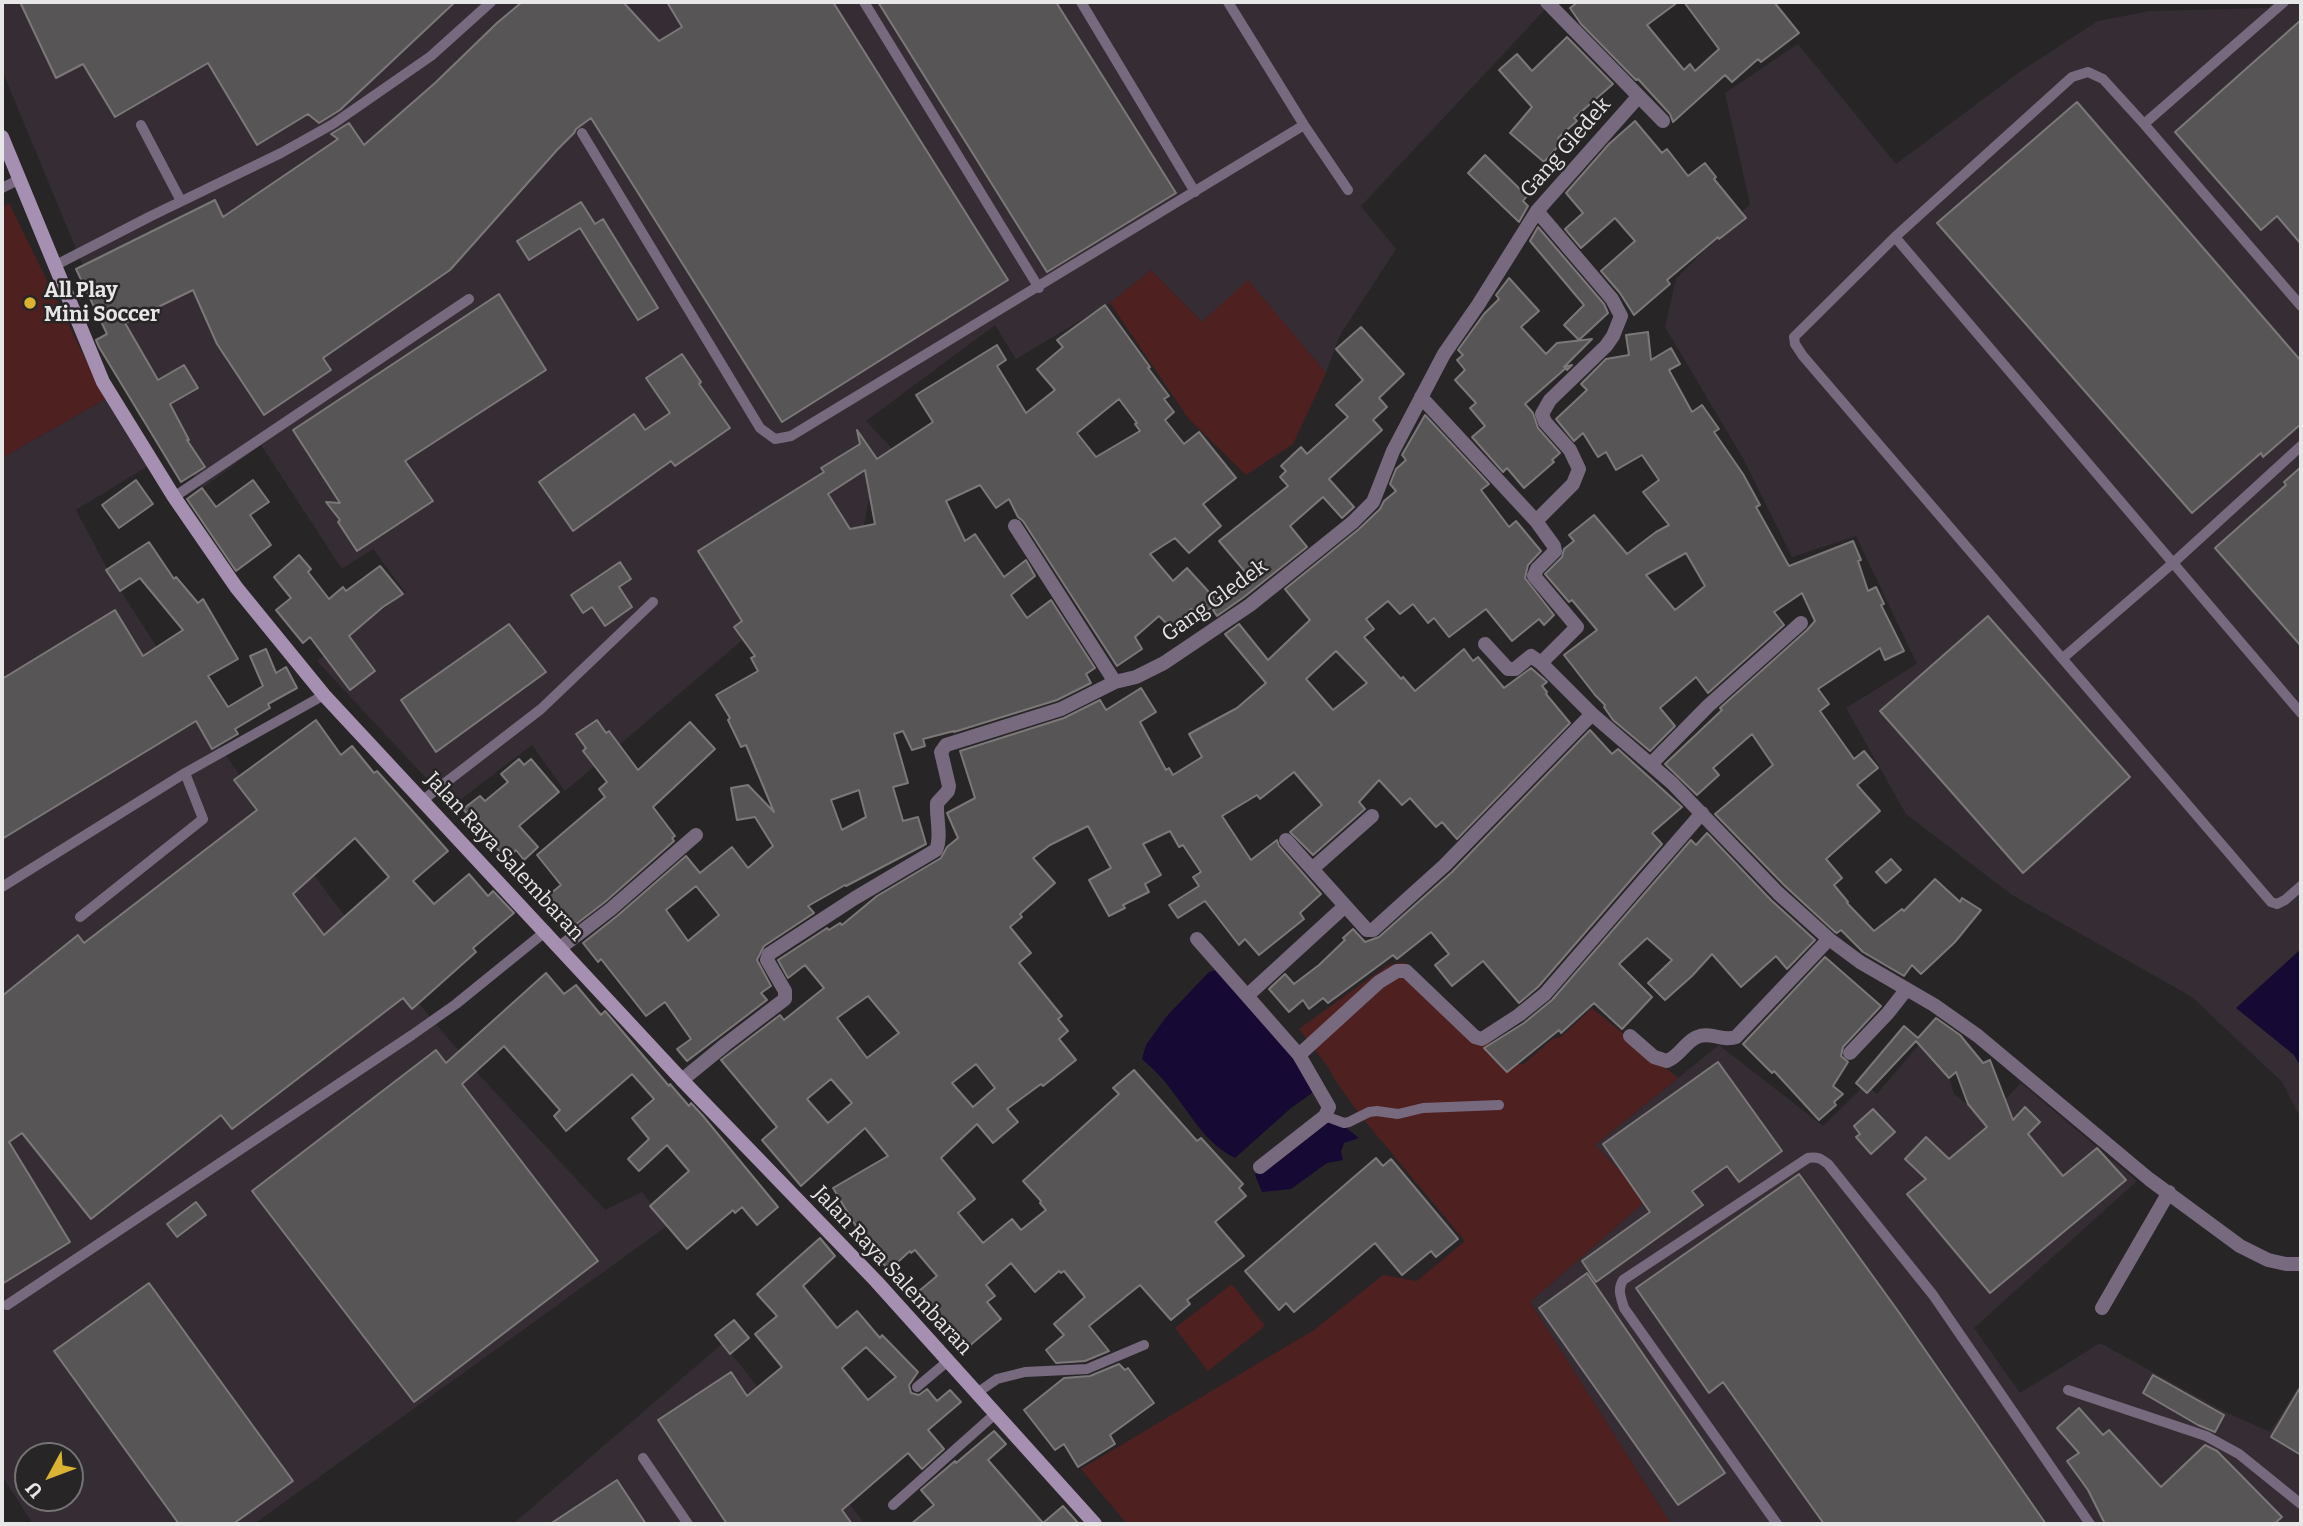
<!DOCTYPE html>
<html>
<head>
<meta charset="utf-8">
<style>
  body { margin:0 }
  #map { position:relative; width:2303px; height:1526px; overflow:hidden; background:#282527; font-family:Bitter,serif }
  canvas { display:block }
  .frame { position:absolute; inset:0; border:4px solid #e8e7e8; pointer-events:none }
  .north { position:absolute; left:14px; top:1442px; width:70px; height:70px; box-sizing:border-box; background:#282527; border:2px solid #757374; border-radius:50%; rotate:229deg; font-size:19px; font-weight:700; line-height:28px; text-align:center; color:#e8e7e8 }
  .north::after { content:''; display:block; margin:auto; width:24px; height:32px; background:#dab333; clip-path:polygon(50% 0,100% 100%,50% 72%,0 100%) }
</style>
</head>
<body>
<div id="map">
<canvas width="2303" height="1526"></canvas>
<div class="frame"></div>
<div class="north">U</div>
</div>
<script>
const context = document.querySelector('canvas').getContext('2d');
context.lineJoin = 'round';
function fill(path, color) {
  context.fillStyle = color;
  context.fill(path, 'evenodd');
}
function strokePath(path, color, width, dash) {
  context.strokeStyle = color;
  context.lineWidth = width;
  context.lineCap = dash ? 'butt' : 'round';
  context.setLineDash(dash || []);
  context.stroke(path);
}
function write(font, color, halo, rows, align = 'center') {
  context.font = font + ' Bitter,serif';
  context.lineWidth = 5;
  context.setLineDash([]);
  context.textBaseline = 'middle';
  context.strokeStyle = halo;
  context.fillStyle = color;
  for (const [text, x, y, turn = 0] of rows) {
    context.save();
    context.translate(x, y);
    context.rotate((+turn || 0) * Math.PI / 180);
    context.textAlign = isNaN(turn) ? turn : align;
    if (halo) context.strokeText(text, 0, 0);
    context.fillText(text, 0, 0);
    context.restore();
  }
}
const built = new Path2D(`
  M2 2H1552L1361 206 1396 249 1340 335 1326 373 1248 281 1202 322 1151 270 1110 303 1016 359 995 325 866 421 895 452 870 494 861 539 565 791 532 745 452 806 317 661 405 592 373 549 342 569 261 445 201 489 81 261 2 70Z
  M2271 2H2301V1119L2282 1082 2192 997 2012 895 1906 814 1846 708 1917 664 1856 536 1792 557 1744 460 1665 327 1676 279 1750 204 1725 93 1798 44 1896 164 2021 71 2098 21 2150 11 2269 8Z
  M105 399 148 466 76 510 110 574 233 766 340 910 479 1075 605 1210 642 1192 667 1226 254 1524H33L2 1476V458ZM28 1456H70V1498H28Z
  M1922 1041 1948 1075 1954 1094 1986 1119 2021 1083 2137 1181 1974 1328 2020 1393 2100 1343 2225 1412 2270 1432 2301 1383V1524H1671L1530 1302 1648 1199 1595 1145 1719 1045 1823 1126 1866 1084 1877 1094Z
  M723 1343 865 1524H513Z`);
const green = new Path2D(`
  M9 203 105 399 2 458V207Z
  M1151 270 1202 322 1248 280 1326 373 1293 444 1246 475 1188 418 1110 303Z
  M1404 962 1513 1064H1524L1552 1039 1561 1037 1592 1008 1678 1078 1595 1145 1648 1199 1530 1302 1671 1524H1127L1081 1469 1314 1330 1383 1275 1417 1281 1465 1241 1360 1115 1335 1080 1329 1068 1299 1029 1388 965Z
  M1232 1284 1265 1326 1208 1371 1175 1328Z`);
const water = new Path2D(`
  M2301 949V1067L2294 1055 2236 1008Z
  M1220 969 1251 1002 1313 1085 1312 1093 1291 1108 1235 1158C1205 1143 1192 1116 1172 1091 1164 1079 1153 1069 1142 1059L1146 1045 1166 1017 1209 972Z
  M1325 1119 1344 1126 1359 1138 1344 1143 1341 1152 1343 1160 1327 1163 1291 1189 1262 1192 1255 1175Z`);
const building = new Path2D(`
  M20 2H455L340 110 319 123 308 114 257 145 208 63 115 117 83 64 56 78Z
  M522 2H623L659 41 682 27 667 2H833L1008 280 782 422 591 118 576 129 574 133 557 150 450 270 323 358 331 370 264 415 217 344 193 290 125 323 158 380 184 365 198 388 170 404 189 440H187L205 467 181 482 99 347 96 340 107 334 76 269 215 200 223 217 338 139 331 134 349 123 364 145 435 83 497 23Z
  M878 2H1056L1176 193 1047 272Z
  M1578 2H1678L1647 25 1684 70 1690 64 1695 71 1719 49 1684 2H1774L1799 33 1761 62 1758 59 1732 82 1725 75 1673 122 1670 114 1638 79 1636 80 1581 24 1570 8Z
  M2301 20V244L2277 216 2261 230 2175 132Z
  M1567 37 1613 84 1574 118 1577 121 1558 138 1562 142 1544 162 1510 133 1532 107 1499 70 1517 54 1532 71Z
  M2077 102 2301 361V424L2263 457 2261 453 2192 513 1937 223Z
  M1635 121 1662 153 1667 149 1688 176 1705 163 1716 177 1714 179 1746 218 1719 239 1718 237 1667 280 1670 284 1634 315 1620 293 1601 271 1635 241 1615 218 1581 248 1565 229 1583 213 1566 193 1609 144Z
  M1485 155 1527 196 1523 201 1528 206 1519 222 1468 173Z
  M581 202 595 224 603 219 658 308 638 320 580 228 529 260 517 241Z
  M1538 227 1604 304 1608 313 1579 340 1564 325 1584 305 1530 241Z
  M1509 278 1539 311 1521 327 1546 354 1557 343 1592 339 1564 367 1572 365 1567 370 1566 368 1525 404 1533 413 1538 428 1560 453 1552 460 1554 462 1524 488 1507 468 1503 472 1472 437 1485 426 1470 408 1476 403 1455 380 1465 370 1457 360 1463 355 1458 350 1484 314 1499 299 1496 295Z
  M499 294 546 370 405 461 433 501 357 551 338 522 340 520 326 502 340 503 293 430Z
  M1105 305 1150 367 1148 368 1169 396 1164 399 1174 412 1165 420 1184 444 1199 432 1236 478 1203 504 1221 526 1189 553 1175 538 1150 554 1173 581 1187 568 1218 602 1198 618 1191 609 1171 628 1159 616 1135 637 1142 649 1117 666 1023 521 1018 517 1009 499 996 508 980 485 946 501 965 541 975 534 1004 577 1026 560 1035 576 1011 595 1027 618 1051 600 1095 668 1086 674 1091 683 1057 700 954 732V731L923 739 925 746 912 750 903 731 894 734 908 783 893 787 903 821 918 817 926 844 846 886 845 885 808 906 814 913 764 946 757 960 771 986 761 993 767 1000 687 1061 677 1049 691 1039 665 1002 646 1016 601 959 598 962 583 943 617 916 686 856 700 873 732 847 748 868 773 846 755 817 737 820 731 788 748 785 774 812 746 745 741 747 728 720 730 718 716 695 758 671 751 658 755 656 734 627 742 621 698 551 824 472 821 468 860 444 857 430 877 459 933 422 916 395 997 345 1006 360 997 366 1026 413 1055 390 1037 369 1063 347 1057 340ZM1119 399 1137 423 1135 424 1140 431 1096 457 1077 433ZM865 470 875 524 850 529 828 494ZM859 790 866 817 842 830 831 800ZM696 886 719 915 688 941 666 910Z
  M1361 327 1404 374 1379 398 1387 407 1373 420 1382 430 1329 479 1354 507 1342 518 1323 497 1290 526 1307 547 1244 597 1217 616 1213 610 1252 580 1219 541 1288 486 1280 477 1286 471 1281 466 1301 447 1307 454 1348 417 1336 405 1363 380 1336 349Z
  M1648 332 1651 360 1671 348 1680 364 1669 370 1692 412 1702 405 1719 429 1714 432 1743 474 1760 505 1756 507 1789 566 1853 541 1861 560 1858 561 1868 591 1876 587 1884 604 1881 605 1904 651 1885 660 1880 648 1818 689 1829 704 1820 711 1854 759 1864 751 1878 768 1857 785 1880 811 1826 859 1842 878 1834 885 1848 902 1847 903 1874 931 1902 909 1904 911 1935 879 1960 902 1962 898 1981 910 1955 942 1921 974 1912 965 1904 976 1863 952 1841 930 1837 933 1835 932 1785 886 1715 814 1773 765 1752 734 1713 768 1719 775 1697 795 1665 764 1722 710 1720 708 1807 630 1815 621 1802 593 1774 612 1784 625 1708 693 1696 677 1660 708 1675 726 1650 751 1613 720 1604 707 1605 705 1595 695 1564 655 1597 630 1572 600 1569 602 1545 574 1562 557 1564 549 1574 541 1569 535 1594 515 1627 554 1656 532 1669 525 1643 492 1659 480 1642 455 1616 470 1606 452 1598 457 1583 433 1574 441 1556 419 1587 390 1581 384 1606 359 1629 355 1626 335ZM1686 553 1705 586 1675 610 1646 575Z
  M682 354 701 382 699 384 730 428 675 466 671 461 573 531 539 482 634 414 645 430 670 413 646 378Z
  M1425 415 1489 484 1481 490 1509 527 1516 521 1541 551 1528 565 1525 578 1554 615 1544 625 1539 619 1512 641 1486 609 1449 637 1434 618 1428 623 1413 604 1400 614 1388 601 1366 619 1374 629 1364 637 1401 679 1403 677 1415 691 1464 649 1473 661 1478 657 1504 688 1531 668 1547 682 1542 686 1547 692 1546 694 1570 723 1457 839 1442 822 1436 827 1410 798 1402 805 1379 780 1359 802 1365 809 1313 855 1290 832 1322 805 1294 772 1260 799 1257 795 1222 816 1251 860 1277 840 1279 846 1321 894 1300 913 1304 919 1259 955 1245 939 1239 945 1205 901 1178 918 1169 905 1199 886 1193 877 1201 872 1183 845 1179 847 1170 831 1143 844 1161 875 1145 884 1149 892 1123 905 1125 908 1109 916 1089 880 1111 868 1088 826 1050 845 1033 858 1055 883 1020 914 1022 917 1010 927 1031 953 1019 963 1062 1016 1058 1019 1068 1031 1059 1039 1076 1060 1043 1086 1041 1084 1007 1109 1018 1122 993 1143 977 1124 941 1158 975 1199 958 1213 983 1243 1012 1219 1021 1230 1046 1210 1040 1203 1041 1201 1023 1181 1119 1094 1113 1088 1134 1070 1197 1141 1201 1138 1243 1184 1239 1188 1246 1196 1215 1222 1244 1256 1187 1300 1190 1304 1171 1320 1140 1285 1089 1326 1109 1351 1085 1361 1056 1363 1046 1350 1064 1335 1054 1324 1085 1297 1064 1271 1061 1273 1059 1271 1035 1292 1011 1263 986 1285 995 1296 987 1302 1001 1319 961 1353 913 1296 937 1276 915 1250 911 1253 910 1251 889 1270 869 1248 833 1188 888 1156 865 1128 801 1186 762 1140 777 1127 721 1060 780 1015 784 1020 824 988 805 965 788 978 778 960 827 928 829 930 840 923 842 925 877 896 941 858 947 847 958 838 947 813 975 798 960 751 1064 718 1100 700 1106 710 1141 688 1156 712 1140 722 1166 770 1169 768 1173 775 1202 757 1189 734 1237 708 1266 683 1225 634 1239 624 1268 660 1310 620 1285 589 1359 529 1380 509 1384 501 1396 491 1390 484 1396 469 1406 460 1402 455ZM1336 651 1367 683 1333 710 1306 679ZM868 996 899 1033 867 1058 837 1018ZM976 1064 995 1088 973 1107 952 1083ZM831 1079 852 1103 828 1123 807 1099Z
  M2301 467V646L2215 548 2286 485 2284 482Z
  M136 480 153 504 119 528 102 505Z
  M253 480 269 502 250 515 271 545 236 571 187 499 202 488 216 507Z
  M149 542 174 579 176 577 198 603 203 599 238 659 208 676 228 707 263 686 250 656 266 649 276 673 286 667 297 688 268 704 270 708 235 729 238 734 212 749 196 721 2 839V679L115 610 143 656 183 630 140 578 120 591 106 570Z
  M299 555 311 569 308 572 329 599 343 587 346 591 380 566 403 594 383 607 349 636 375 671 350 690 310 637 303 643 276 610 291 598 274 577Z
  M620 562 631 579 619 587 632 607 605 626 592 607 583 613 571 595Z
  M1988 616 2130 777 2023 873 1880 711Z
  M509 624 546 672 436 752 401 700Z
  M316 720 341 755 352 746 374 773 377 771 448 851 413 881 434 904 469 874 488 896 493 891 514 913 473 948 476 952 412 1009 403 998 232 1129 221 1115 91 1219 22 1133 9 1142 70 1242 2 1284V996L78 935 84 943 257 810 234 780ZM355 838 389 877 324 935 293 894Z
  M597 720 606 733 609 731 638 770 690 722 715 749 653 807 675 836 672 838 674 841 605 902 571 928 545 898 561 885 537 855 605 797 599 789 607 782 583 751 586 748 576 734Z
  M1590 730 1612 754 1618 749 1682 807 1652 833 1662 844 1538 987 1519 1003 1483 961 1452 986 1435 965 1449 954 1431 932 1397 959 1393 955 1328 1003 1323 998 1309 1009 1303 1000 1289 1012 1269 989 1285 974 1294 984 1319 965 1345 940 1343 938 1353 929 1365 942 1379 937 1452 872Z
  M519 759 524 765 531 759 559 792 519 826 538 847 524 860 516 850 506 859 463 809 480 796 485 801 508 782 501 774Z
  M1707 833 1771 900 1815 940 1787 969 1776 956 1741 987 1712 954 1692 976 1665 1000 1648 983 1672 960 1647 938 1619 964 1652 997 1622 1029 1594 1003 1561 1033 1559 1030 1507 1072 1484 1048 1524 1023 1552 1000 1691 840 1696 845Z
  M1891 859 1901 870 1886 883 1876 872Z
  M1825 957 1881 1006 1843 1047 1841 1056 1848 1062 1833 1086 1843 1094 1834 1102 1836 1105 1819 1120 1774 1071 1772 1073 1743 1044Z
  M546 973 564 994 576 985 601 1015 605 1011 669 1086 670 1084 689 1106 691 1103 703 1116 778 1207 757 1225 742 1207 735 1213 733 1210 687 1249 650 1206 689 1171 667 1145 639 1171 628 1159 649 1139 632 1118 654 1099 632 1074 566 1131 554 1116 560 1110 504 1046 462 1084 598 1261 414 1402 252 1191 436 1050 446 1063Z
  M1936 1018 1960 1035 1983 1063 1990 1060 2013 1120 2025 1107 2040 1122 2028 1134 2063 1176 2097 1148 2126 1180 1990 1293 1907 1194 1926 1179 1905 1159 1926 1137 1949 1159 1987 1127 1968 1104 1956 1072 1949 1078 1916 1041 1867 1093 1856 1083 1904 1026 1918 1038Z
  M1718 1062 1782 1151 1739 1182 1727 1166 1692 1191 1703 1205 1596 1282 1582 1261 1650 1212 1603 1144Z
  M1873 1109 1895 1132 1871 1154 1856 1137 1860 1134 1854 1126Z
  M1376 1158 1383 1166 1391 1159 1458 1239 1436 1257 1431 1251 1402 1275 1375 1243 1294 1312 1286 1303 1279 1310 1245 1271Z
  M1799 1174 1898 1311 2046 1524H1824L1723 1382 1709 1393 1636 1288Z
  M196 1202 206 1215 177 1237 167 1224Z
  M820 1238 835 1256 803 1286 837 1328 857 1311 880 1338 882 1335 918 1372 909 1385 911 1393 919 1395 927 1389 937 1401 950 1390 961 1402 928 1430 944 1449 922 1469 908 1453 842 1510 852 1524H727L658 1420 731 1372 747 1396 782 1367 755 1334 777 1316 757 1294ZM866 1347 896 1377 868 1400 842 1368Z
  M1587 1273 1725 1473 1678 1505 1539 1308Z
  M149 1283 293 1481 233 1524H179L54 1351Z
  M734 1320 749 1338 730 1354 715 1335Z
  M1119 1364 1125 1370 1128 1368 1154 1403 1110 1435 1115 1444 1078 1467 1064 1444 1055 1450 1024 1410 1064 1378 1090 1376Z
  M2153 1375 2224 1415 2215 1432 2198 1425 2143 1393Z
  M2301 1386V1455L2271 1437Z
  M2079 1408 2103 1435 2109 1430 2161 1487 2205 1445 2217 1451 2282 1517 2274 1524H2105L2088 1490 2067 1461 2079 1453 2057 1428Z
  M994 1431 1006 1444 988 1460 1043 1523 1063 1506 1079 1524H911L934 1505 921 1490 955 1461 956 1463Z
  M617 1480 646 1524H550Z`);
const service = new Path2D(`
  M864 2 1039 288
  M1081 2 1195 192
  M1228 2 1304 125 1348 190
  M2144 124 2284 2
  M141 125 181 201
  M582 133 760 428 775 439 791 436 1304 125
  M2 188 20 179
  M1895 237 2301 713
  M56 265 151 216 281 153 333 124 431 56 491 2
  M2301 306 2144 124 2103 79 2088 72 2072 77 1895 237 1794 337 1795 344 1803 356 2271 902 2277 904 2285 900 2301 886
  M174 497 469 299
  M2063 658 2173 563 2301 446
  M423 800 541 709 653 602
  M2 887 185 773 324 695
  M80 917 203 819 185 773
  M1325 1116 1344 1123 1349 1122 1369 1112 1377 1111 1398 1114 1423 1108 1499 1105
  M7 1305 412 1035 456 1004 546 931
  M917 1387 948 1361
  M2068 1390 2206 1436 2239 1454 2301 1504
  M977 1393 997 1379 1025 1372 1087 1369 1144 1345
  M643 1458 688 1524
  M893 1505 995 1414
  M1777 1524 1624 1308C1621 1297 1617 1290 1623 1280L1808 1158C1817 1156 1821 1159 1828 1164L1933 1295 2090 1524`);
const minor = new Path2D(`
  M1547 2 1663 121
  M1421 397 1536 521
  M1015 526 1115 682
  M1485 644 1508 669H1515L1531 656 1541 663
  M1592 714 1672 783 1778 893 1829 939 1860 962 1934 1005 1978 1036 2149 1179 2240 1246 2268 1260 2286 1264H2301
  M1651 764 1708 706 1801 623
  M1286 840 1367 930H1373L1445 865 1592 714 1541 663 1577 627 1534 576 1537 569 1555 551 1554 546 1536 521 1573 484 1579 469 1570 450 1545 422 1542 414 1550 400 1606 346 1613 336 1621 316 1612 299 1537 211
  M1312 869 1372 816
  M1197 939 1299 1055 1329 1107 1325 1116 1260 1167
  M560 948 611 909 696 835
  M1248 995 1345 906
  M1630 1036 1654 1057 1667 1061C1680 1056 1685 1042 1697 1037 1710 1031 1723 1042 1736 1037L1829 939
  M1850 1053 1888 1013 1906 990
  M1299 1055 1379 982 1397 971H1406L1475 1037 1482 1039 1519 1015 1545 994 1702 813
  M682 1080 726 1044 785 999V991L767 960 769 954 855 898 936 850C942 837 936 818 937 803L948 791 949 786 941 752 946 745 1061 709 1115 682 1136 677 1164 663 1250 605 1353 522 1373 502 1393 451 1444 354 1478 305 1537 211 1638 97
  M2102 1308 2169 1192`);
const secondary = new Path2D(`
  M2 137 103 382 174 497 236 587 324 695 682 1080 876 1281 1095 1524`);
const markers = [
  [30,303,7,"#dab333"]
];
const streetNames = [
  ["Gang Gledek",1566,148,-49],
  ["Gang Gledek",1215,601,-36],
  ["Jalan Raya Salembaran",504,857,47],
  ["Jalan Raya Salembaran",892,1271,47]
];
const poiNames = [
  ["All Play",44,291],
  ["Mini Soccer",44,315]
];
fill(built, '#352d33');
fill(green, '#4f2020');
fill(water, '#160933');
fill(building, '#585556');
strokePath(building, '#7c7879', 2);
strokePath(service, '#776a7f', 10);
strokePath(minor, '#776a7f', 14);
strokePath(secondary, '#a690b1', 14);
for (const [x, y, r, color] of markers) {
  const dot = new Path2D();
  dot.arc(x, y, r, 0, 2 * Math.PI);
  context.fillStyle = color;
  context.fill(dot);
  strokePath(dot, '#282527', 2.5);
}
write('21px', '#e8e7e8', '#282527', streetNames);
write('bold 21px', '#e8e7e8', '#282527', poiNames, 'left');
</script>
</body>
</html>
